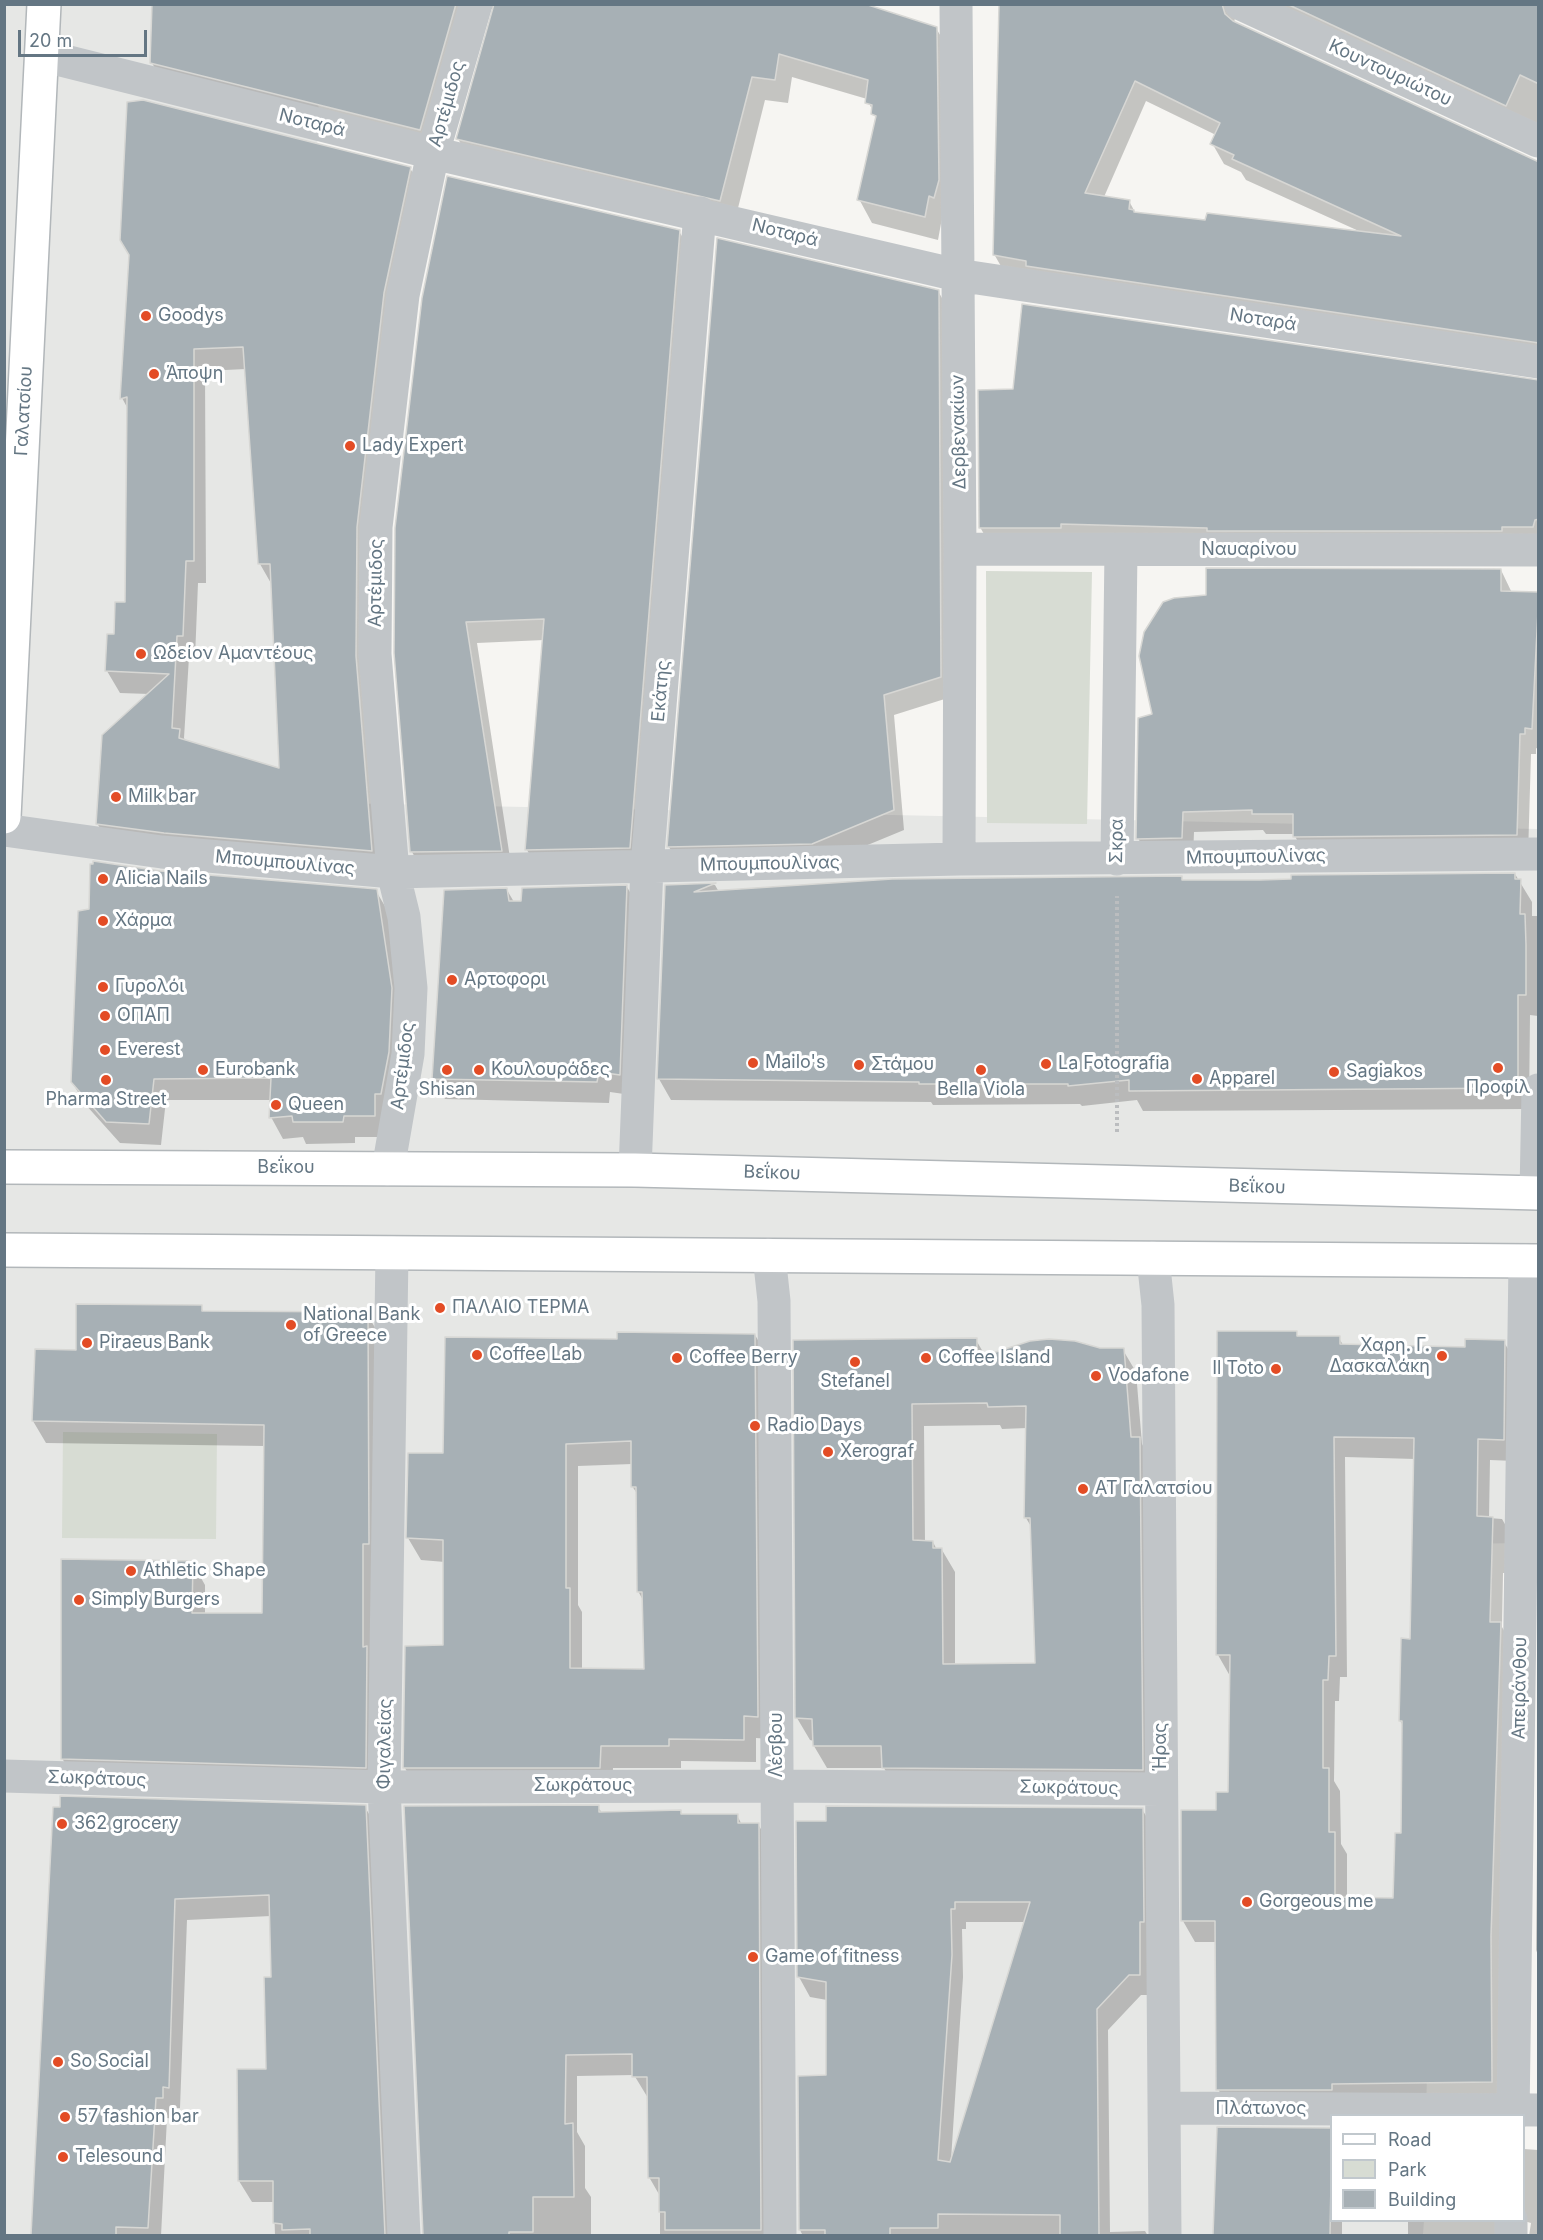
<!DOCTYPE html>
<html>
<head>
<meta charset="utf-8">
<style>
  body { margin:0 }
  #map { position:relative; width:1543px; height:2240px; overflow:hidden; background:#f6f5f2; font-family:Inter,sans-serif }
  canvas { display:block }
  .frame { position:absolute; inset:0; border:6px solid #647683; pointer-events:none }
  .legend { position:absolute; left:1330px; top:2114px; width:195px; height:108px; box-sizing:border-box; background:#fff; border:2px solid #c1c8cd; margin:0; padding:8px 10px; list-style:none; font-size:18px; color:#647683 }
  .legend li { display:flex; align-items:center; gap:12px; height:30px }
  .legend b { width:30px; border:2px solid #c1c8cd }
  .scale { position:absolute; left:18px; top:30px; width:129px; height:27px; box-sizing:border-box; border:3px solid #647683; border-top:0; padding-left:8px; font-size:18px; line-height:21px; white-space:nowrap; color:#647683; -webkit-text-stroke:4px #fff; paint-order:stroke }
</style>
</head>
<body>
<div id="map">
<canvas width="1543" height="2240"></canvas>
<div class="frame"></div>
<ul class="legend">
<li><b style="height:8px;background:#fff"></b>Road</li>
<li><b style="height:16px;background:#d7dcd3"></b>Park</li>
<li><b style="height:16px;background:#a7b0b5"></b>Building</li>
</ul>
<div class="scale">20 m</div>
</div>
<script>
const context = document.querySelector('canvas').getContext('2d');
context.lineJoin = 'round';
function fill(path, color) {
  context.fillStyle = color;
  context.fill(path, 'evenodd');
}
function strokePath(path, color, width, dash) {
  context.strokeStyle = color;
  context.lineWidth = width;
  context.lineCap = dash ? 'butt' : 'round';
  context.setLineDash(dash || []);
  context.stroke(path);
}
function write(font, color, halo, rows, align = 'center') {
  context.font = font + ' Inter,sans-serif';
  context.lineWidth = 6;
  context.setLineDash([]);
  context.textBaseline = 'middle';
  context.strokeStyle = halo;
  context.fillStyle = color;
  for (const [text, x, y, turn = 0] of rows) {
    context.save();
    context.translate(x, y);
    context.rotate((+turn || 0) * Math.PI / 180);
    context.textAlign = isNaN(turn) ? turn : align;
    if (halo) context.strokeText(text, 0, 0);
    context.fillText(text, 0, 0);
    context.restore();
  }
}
const built = new Path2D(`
  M5 5H322L295 802 1538 829V1543L1441 1544 1426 2115 1332 2116V2220L1424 2221 1423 2235 5 2236Z`);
const green = new Path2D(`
  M986 571 1092 572 1087 824 987 823Z
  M63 1432 217 1434 216 1539 62 1538Z`);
const shadow = new Path2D(`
  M153 4H860L936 28 950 52 942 218 938 240 872 223 859 199 877 120 867 99 792 77 788 103 765 100 734 224 472 163 458 139 496 9H486L433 153 165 86 152 63Z
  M1000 4H1538V135L1235 18 1234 23 1530 159 1538 161V361L1006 275 994 254ZM1146 101 1216 135 1212 143 1224 164 1241 172 1246 180 1361 232 1136 214 1129 201 1104 197Z
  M410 168 423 190 396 315 384 873 110 845 97 823 149 694 120 693 107 671 115 636 126 604 128 409 122 398ZM246 369 260 564 272 585 280 770 186 742 184 738 189 657 195 658 198 583H206L205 371Z
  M449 177 679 231 691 252 641 868 539 871 527 850 544 640 477 643 512 871 424 873 412 852Z
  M938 291 950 312 951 697 894 715 904 830 824 863 680 866 669 847Z
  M1538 381V544L990 545 980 527Z
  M1501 570 1512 593 1538 594V749L1536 748V754H1531L1528 856 1306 858 1294 834H1266L1263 830 1194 832 1193 859H1149L1138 838 1154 715Z
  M160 872 376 891 389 913 404 1011 387 1137H355V1143L306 1144 303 1137 283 1139 271 1117V1100H166L161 1145 120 1143 85 1104 72 1082 90 910Z
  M1515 874 1532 902V916H1538V1016L1530 1015 1529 1109 1143 1111 1137 1100 1082 1106 1080 1104 933 1105 931 1102 671 1100 659 1079 666 886 715 885 719 892 1181 877 1183 882Z
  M627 887 639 908 631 1095 610 1092 609 1103 445 1099 433 1078 507 890 514 902Z
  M201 1307 204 1313 367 1314 380 1336 378 1789 75 1781 62 1758 192 1562 205 1585V1614H263L265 1446 46 1443 33 1421 77 1352Z
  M1296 1333 1298 1337 1339 1338 1343 1345 1466 1348 1504 1342 1516 1363 1515 1461 1490 1460 1489 1518 1502 1519 1514 1540 1513 1573H1503L1502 1627 1512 1645 1501 2112 1230 2110 1218 2089 1217 1942H1195L1183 1921 1182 1811 1217 1812 1230 1793V1676L1218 1655ZM1345 1457 1415 1459 1411 1640 1400 1721 1404 1727 1403 1834 1395 1900 1347 1899V1854L1341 1844 1340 1791 1334 1781 1335 1701H1339L1340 1677H1347Z
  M755 1335 768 1357 770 1739 756 1738V1762L681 1761V1768H613L612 1790H417L405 1768 444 1646 445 1562 421 1560 408 1538 445 1454 619 1341ZM632 1464V1486L638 1495V1591L644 1602 645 1671 582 1670V1612L578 1605V1466Z
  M976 1340 986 1357 1123 1350 1136 1372 1142 1444 1152 1461 1155 1792 896 1790 884 1768H827L814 1746V1741L810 1740 797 1718 795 1341ZM1000 1425 1002 1429 1027 1428 1026 1518 1032 1528 1036 1665H955V1572L942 1550H937L933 1542H925L924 1426Z
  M1538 1742V1955L1536 1950Z
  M365 1807 377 1828 396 2236H275L274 2202H252L239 2181 268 2071 272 1979 271 1916 187 1920 180 2108H174V2119L167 2118 161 2236H32L54 1809Z
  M405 1807H598L602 1813 680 1811 683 1815H737L742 1825 758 1824 770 1845 773 2236H660V2196L649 2177 648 2098 634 2075 577 2076V2132L585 2146V2188L591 2197V2236H424Z
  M1142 1809 1154 1830 1151 1995H1141L1108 2030 1110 2232 1145 2231 1148 2236H803L800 2230 799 2077H827V2000L810 1997 799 1977ZM966 1922H1025L951 2160 963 1977 962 1929H966Z
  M1218 2129H1332V2220H1342V2236H1215Z
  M1524 2149 1538 2150V2236H1529L1531 2223 1524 2221 1505 2236H1408V2222L1388 2220H1524Z`);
const building = new Path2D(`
  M152 4H456L420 130 150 63Z
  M494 4H865L937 27 939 180 934 198 929 196 925 217 857 200 876 116 871 114 872 105 865 103 868 80 779 54 775 80 752 77 720 201 456 139Z
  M999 4H1222L1225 14 1233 21 1539 162V343L1026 266V261L993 255ZM1135 81 1220 123 1210 144 1234 155 1232 159 1401 236 1207 213 1205 220 1134 212V210L1129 209 1130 200 1085 193Z
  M1287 4H1539V84L1520 75 1506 106Z
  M143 100 411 167 384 293 357 527 356 656 372 851 164 833 96 824 102 735 169 674 105 671 107 634H114L115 602H125L127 397 120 399 129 255 120 240 127 102ZM243 347 258 564H270L279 768 179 738 180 729 172 728 177 636H183L186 561H194V349Z
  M447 176 680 230 630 848 525 850 544 619 466 622 502 851 410 852 394 653 395 528 422 298Z
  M717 238 939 290 941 677 884 695 894 810 812 844 667 847Z
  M1022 304 1539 380V519L1535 520 1533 527H1502V531H1207V528L1061 524V528H979L978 390 1013 389Z
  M1206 568 1501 569V591L1539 592 1532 729 1525 728V734H1520L1517 835 1293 837V814H1252V810L1183 812 1182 838 1136 839 1138 718 1152 714 1139 656 1144 632 1163 602 1174 598 1206 595Z
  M93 861 160 871 377 889 392 988 389 1052 381 1094H375V1116H344L343 1122H293L292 1116 269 1118 271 1078 154 1079 149 1124 106 1122 71 1082 78 911 89 909 90 864H93Z
  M1515 873V879H1521L1520 914H1525L1526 945V995H1518V1088L1129 1091V1080L1068 1086V1084H919V1082L657 1079 665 885 716 883 694 892 892 879 1182 876V880H1260L1291 879V875Z
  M627 885 620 1075 599 1072 597 1082 432 1079 444 890 507 888 509 901H521L522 888Z
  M76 1304 202 1305V1311L368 1312 369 1544H363V1647L367 1646 366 1768 61 1759V1559L193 1561 192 1613H262L264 1425 32 1421 35 1349 76 1350Z
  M1217 1331H1297V1336H1340V1344L1465 1347V1339L1505 1340 1504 1440 1478 1439 1477 1516 1493 1517 1490 1622H1501L1491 1936 1492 2082 1332 2084V2090H1216L1215 1921H1181V1810H1216V1792H1228L1230 1655H1216ZM1334 1437 1414 1438 1410 1639 1401 1638 1399 1721H1402L1401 1833H1395L1393 1898 1335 1897V1832H1329V1768H1323V1680H1328L1329 1656H1336Z
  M617 1332 755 1334 758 1717 744 1716V1740L669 1739V1746H601L600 1768H403L405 1646 443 1645V1540L406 1538 408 1453H443L445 1337 617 1339ZM631 1441V1487H636L637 1592H642L644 1669 570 1668V1588H566V1444Z
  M977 1338V1358L1030 1341 1049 1339 1075 1341 1100 1348H1124L1131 1437H1140L1143 1770 882 1768 881 1746H813L812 1719 795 1718 793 1340ZM987 1403 988 1407 1026 1406 1024 1518H1030L1035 1663 943 1664 942 1548H933V1541L913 1540 912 1404Z
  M60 1796 366 1805 385 2235H310V2229L282 2230V2224L273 2223V2181H238L237 2069H266L264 1977H271L269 1895 175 1899 169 2088 163 2087V2098H156L148 2228 116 2227V2235H31L53 1807H60Z
  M599 1805V1812L681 1810V1814H738V1823H759L761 2230H665V2212H659V2178H648L647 2077H632V2054L566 2055 565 2124 573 2123 574 2197H533V2232H509V2235H423L404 1806Z
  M826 1806 1143 1808 1144 1922H1140V1975H1129L1097 2009 1099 2235H1060V2215L938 2214V2228H890V2235H825V2230H799L798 2076 826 2075V1982L797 1977 796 1821H826ZM955 1902H1030L950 2162 938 2160 952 1955 951 1909H955Z
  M1217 2127 1332 2128 1330 2235H1213Z`);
const path = new Path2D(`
  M1117 1132V896`);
const minor = new Path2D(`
  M956 4 960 549 959 859
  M1241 4 1538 141
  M41 55 433 153 957 275 1538 362
  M960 549 1538 550
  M4 830 162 852 393 872 959 859 1538 854
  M1117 859 1121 550
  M388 1169 408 1054 411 988 404 917 393 872 375 654 376 527 403 295 433 153 476 4
  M635 1170 647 866 700 213
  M1536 1193 1538 1090
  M392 1253 384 1787 404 2236
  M769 1255 774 1301 780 2236
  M1153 1258 1158 1305 1165 2236
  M4 1776 384 1787 777 1786 1161 1789
  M1164 2108 1538 2110
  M1513 2116 1525 1261
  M1511 2236V2220`);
const major = new Path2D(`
  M4 817 44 4
  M4 1167 635 1170 1538 1193
  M4 1250 1538 1261`);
const markers = [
  [146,316,6,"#e34c25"],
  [154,374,6,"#e34c25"],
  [350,446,6,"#e34c25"],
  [141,654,6,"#e34c25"],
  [116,797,6,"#e34c25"],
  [103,879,6,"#e34c25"],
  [103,921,6,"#e34c25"],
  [452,980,6,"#e34c25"],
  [103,987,6,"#e34c25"],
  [105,1016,6,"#e34c25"],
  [105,1050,6,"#e34c25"],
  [753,1063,6,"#e34c25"],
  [1046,1064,6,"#e34c25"],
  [859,1065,6,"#e34c25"],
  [1498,1068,6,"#e34c25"],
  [203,1070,6,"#e34c25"],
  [447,1070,6,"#e34c25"],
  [479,1070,6,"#e34c25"],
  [981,1070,6,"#e34c25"],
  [1334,1072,6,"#e34c25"],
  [1197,1079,6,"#e34c25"],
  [106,1080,6,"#e34c25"],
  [276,1105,6,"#e34c25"],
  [440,1308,6,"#e34c25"],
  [291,1325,6,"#e34c25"],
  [87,1343,6,"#e34c25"],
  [477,1355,6,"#e34c25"],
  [1442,1356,6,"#e34c25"],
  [677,1358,6,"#e34c25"],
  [926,1358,6,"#e34c25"],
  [855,1362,6,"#e34c25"],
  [1276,1369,6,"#e34c25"],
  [1096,1376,6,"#e34c25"],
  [755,1426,6,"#e34c25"],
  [828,1452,6,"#e34c25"],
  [1083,1489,6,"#e34c25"],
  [131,1571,6,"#e34c25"],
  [79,1600,6,"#e34c25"],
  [62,1824,6,"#e34c25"],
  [1247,1902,6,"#e34c25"],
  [753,1957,6,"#e34c25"],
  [58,2062,6,"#e34c25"],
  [65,2117,6,"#e34c25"],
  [63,2157,6,"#e34c25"]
];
const streetNames = [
  ["Κουντουριώτου",1390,73,25],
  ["Αρτέμιδος",447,104,-74],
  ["Νοταρά",312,123,14],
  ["Νοταρά",785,233,14],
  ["Νοταρά",1263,320,9],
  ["Γαλατσίου",24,411,-87],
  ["Δερβενακίων",959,432,-91],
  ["Ναυαρίνου",1249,550],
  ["Αρτέμιδος",376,583,-89],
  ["Εκάτης",661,691,-85],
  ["Σκρα",1117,841,-89],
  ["Μπουμπουλίνας",1256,857,-1],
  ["Μπουμπουλίνας",285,863,5],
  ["Μπουμπουλίνας",770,864,-1],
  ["Αρτέμιδος",403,1066,-83],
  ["Βεΐκου",286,1168],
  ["Βεΐκου",772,1173,2],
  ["Βεΐκου",1257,1187,2],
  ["Απειράνθου",1520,1688,-89],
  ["Φιγαλείας",385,1744,-89],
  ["Λέσβου",777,1745,-90],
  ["Ήρας",1161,1747,-90],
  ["Σωκράτους",97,1779,2],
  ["Σωκράτους",583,1786],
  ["Σωκράτους",1069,1788,1],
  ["Πλάτωνος",1261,2109]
];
const poiNames = [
  ["Goodys",158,316],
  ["Άποψη",166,374],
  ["Lady Expert",362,446],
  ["Ωδείον Αμαντέους",153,654],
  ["Milk bar",128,797],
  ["Alicia Nails",115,879],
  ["Χάρμα",115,921],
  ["Αρτοφορι",464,980],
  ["Γυρολόι",115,987],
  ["ΟΠΑΠ",117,1016],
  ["Everest",117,1050],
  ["Mailo's",765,1063],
  ["La Fotografia",1058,1064],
  ["Στάμου",871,1065],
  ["Eurobank",215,1070],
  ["Κουλουράδες",491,1070],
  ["Sagiakos",1346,1072],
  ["Apparel",1209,1079],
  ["Προφίλ",1498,1088,"center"],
  ["Shisan",447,1090,"center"],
  ["Bella Viola",981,1090,"center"],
  ["Pharma Street",106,1100,"center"],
  ["Queen",288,1105],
  ["ΠΑΛΑΙΟ ΤΕΡΜΑ",452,1308],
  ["National Bank",303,1315],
  ["of Greece",303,1336],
  ["Piraeus Bank",99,1343],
  ["Χαρη. Γ.",1430,1346,"right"],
  ["Δασκαλάκη",1430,1367,"right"],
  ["Coffee Lab",489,1355],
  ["Coffee Berry",689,1358],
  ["Coffee Island",938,1358],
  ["Il Toto",1264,1369,"right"],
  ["Vodafone",1108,1376],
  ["Stefanel",855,1382,"center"],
  ["Radio Days",767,1426],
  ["Xerograf",840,1452],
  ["ΑΤ Γαλατσίου",1095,1489],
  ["Athletic Shape",143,1571],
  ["Simply Burgers",91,1600],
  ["362 grocery",74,1824],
  ["Gorgeous me",1259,1902],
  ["Game of fitness",765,1957],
  ["So Social",70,2062],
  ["57 fashion bar",77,2117],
  ["Telesound",75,2157]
];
fill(built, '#e6e7e5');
fill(green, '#d7dcd3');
fill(shadow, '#0003');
fill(building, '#a7b0b5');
strokePath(building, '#d7d7d4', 1.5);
strokePath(major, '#b2b7ba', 36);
strokePath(path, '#bbbdbf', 4, [3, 3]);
strokePath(minor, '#c1c5c8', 33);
strokePath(major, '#fff', 33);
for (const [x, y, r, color] of markers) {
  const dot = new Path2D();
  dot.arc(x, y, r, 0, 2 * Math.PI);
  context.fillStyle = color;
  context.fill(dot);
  strokePath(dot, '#fff', 2);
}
write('18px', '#647683', '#fff', streetNames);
write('18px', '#647683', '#fff', poiNames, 'left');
</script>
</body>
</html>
